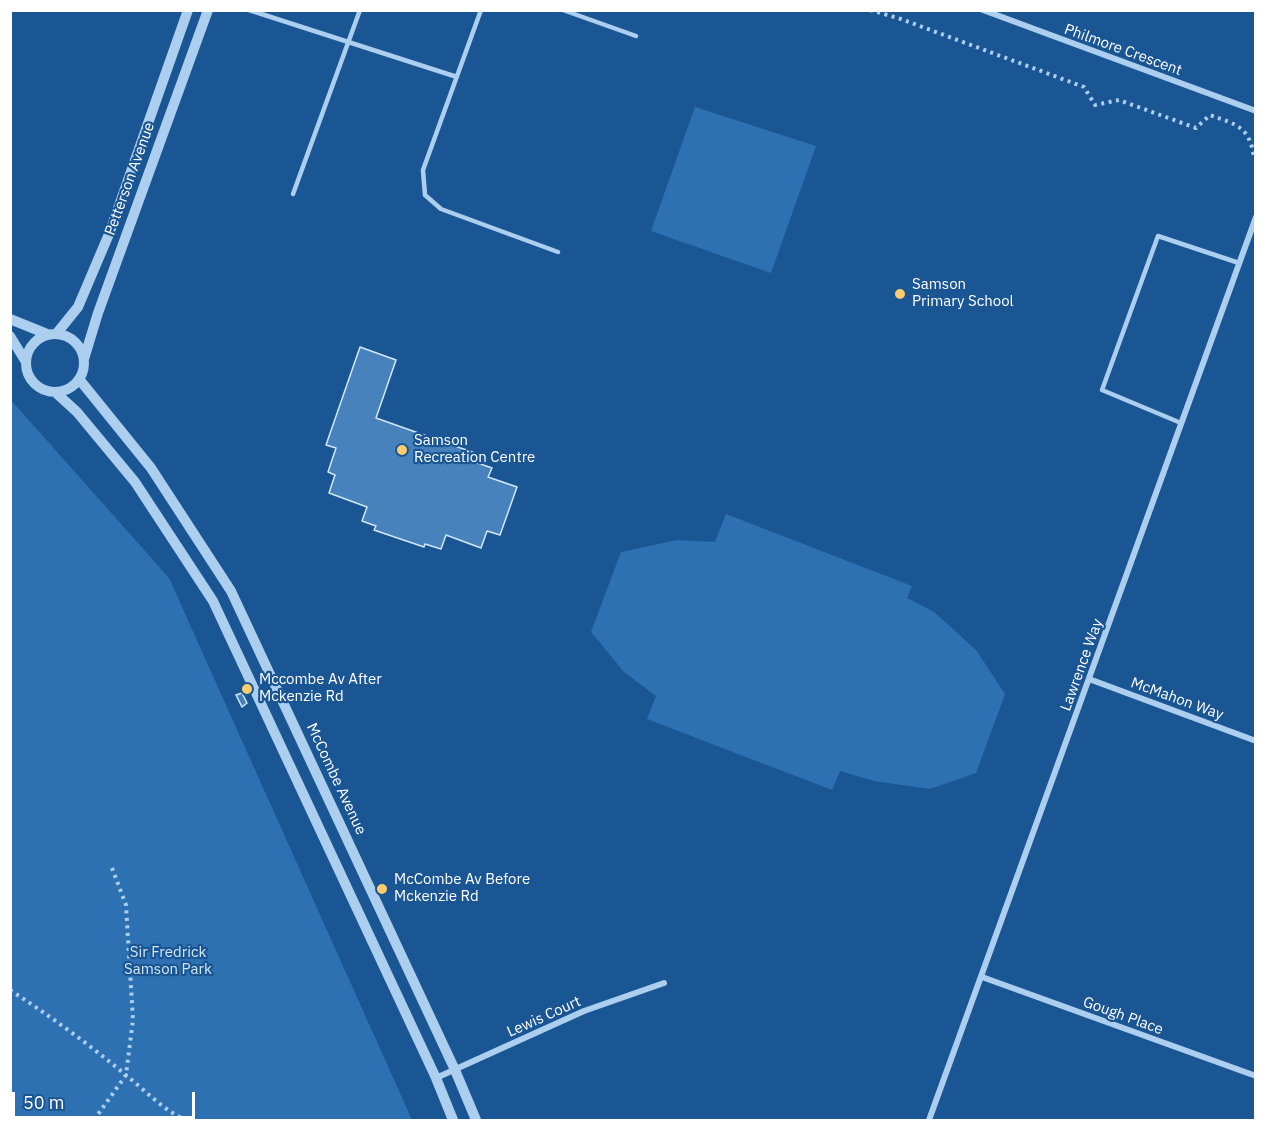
<!DOCTYPE html>
<html>
<head>
<meta charset="utf-8">
<style>
  body { margin:0 }
  #map { position:relative; width:1266px; height:1131px; overflow:hidden; background:#1b5694; font-family:"IBM Plex Sans",sans-serif }
  canvas { display:block }
  .frame { position:absolute; inset:0; border:12px solid #fff; pointer-events:none }
  .scale { position:absolute; left:12px; top:1092px; width:183px; height:27px; box-sizing:border-box; border:3px solid #fff; border-top:0; padding-left:8px; font-size:18px; line-height:21px; white-space:nowrap; color:#fff; -webkit-text-stroke:4px #1b5694; paint-order:stroke }
</style>
</head>
<body>
<div id="map">
<canvas width="1266" height="1131"></canvas>
<div class="frame"></div>
<div class="scale">50 m</div>
</div>
<script>
const context = document.querySelector('canvas').getContext('2d');
context.lineJoin = 'round';
function fill(path, color) {
  context.fillStyle = color;
  context.fill(path, 'evenodd');
}
function strokePath(path, color, width, dash) {
  context.strokeStyle = color;
  context.lineWidth = width;
  context.lineCap = dash ? 'butt' : 'round';
  context.setLineDash(dash || []);
  context.stroke(path);
}
function write(font, color, halo, rows, align = 'center') {
  context.font = font + ' "IBM Plex Sans",sans-serif';
  context.lineWidth = 4.5;
  context.setLineDash([]);
  context.textBaseline = 'middle';
  context.strokeStyle = halo;
  context.fillStyle = color;
  for (const [text, x, y, turn = 0] of rows) {
    context.save();
    context.translate(x, y);
    context.rotate((+turn || 0) * Math.PI / 180);
    context.textAlign = isNaN(turn) ? turn : align;
    if (halo) context.strokeText(text, 0, 0);
    context.fillText(text, 0, 0);
    context.restore();
  }
}
const green = new Path2D(`
  M695 107 816 146 771 273 651 231Z
  M10 399 169 578 412 1120H11Z
  M726 514 912 586 907 598 934 612 976 650 1005 694 976 773 930 789 874 781 840 771 832 790 647 719 656 696 624 672 591 632 621 552 677 540 715 542Z`);
const building = new Path2D(`
  M360 347 396 360 376 418 475 453 472 461 492 468 488 477 517 487 500 535 487 531 481 548 446 535 441 549 425 544 424 547 374 530 376 526 362 521 367 507 329 493 335 475 328 472 336 448 326 445Z
  M242 693 247 703 242 707 236 695Z`);
const path = new Path2D(`
  M870 10 901 19 1084 87 1095 105 1119 100 1196 128 1210 115C1237 125 1249 126 1254 157H1256
  M10 990C50 1016 90 1045 127 1076 146 1091 164 1111 186 1120
  M94 1120 126 1075 133 1020 126 905 112 868`);
const service = new Path2D(`
  M249 10 457 77
  M481 10 423 170 425 195 441 209 558 252
  M563 10 636 36
  M293 194 360 10
  M1181 423 1102 390 1158 236 1239 263`);
const minor = new Path2D(`
  M983 10 1256 111
  M1089 679 1256 741
  M982 977 1256 1076
  M436 1078 584 1011 664 983
  M929 1120 1256 217`);
const tertiary = new Path2D(`
  M10 319 47 334
  M57 333 78 307 109 234 188 10
  M26 363a29 29 0 1 1 58 0a29 29 0 1 1-58 0Z
  M10 336 26 362
  M84 359 98 313 208 10
  M79 379 151 468 231 591 455 1070 476 1120
  M55 392 77 412 135 482 213 601 436 1078 453 1120`);
const markers = [
  [900,294,6,"#ffcc6b"],
  [402,450,6,"#ffcc6b"],
  [247,689,6,"#ffcc6b"],
  [382,889,6,"#ffcc6b"]
];
const streetNames = [
  ["Philmore Crescent",1123,50,20],
  ["Petterson Avenue",130,179,-70],
  ["Lawrence Way",1082,665,-70],
  ["McMahon Way",1177,699,20],
  ["McCombe Avenue",336,779,65],
  ["Gough Place",1123,1016,20],
  ["Lewis Court",544,1017,-24]
];
const poiNames = [
  ["Samson",912,285],
  ["Primary School",912,302],
  ["Samson",414,441],
  ["Recreation Centre",414,458],
  ["Mccombe Av After",259,680],
  ["Mckenzie Rd",259,697],
  ["McCombe Av Before",394,880],
  ["Mckenzie Rd",394,897]
];
const parkNames = [
  ["Sir Fredrick",168,953],
  ["Samson Park",168,970]
];
fill(green, '#2e71b2');
fill(building, '#4882bd');
strokePath(building, '#d3e7fb', 1.5);
strokePath(path, '#acceef', 4, [3, 4.5]);
strokePath(service, '#acceef', 4.5);
strokePath(minor, '#acceef', 6);
strokePath(tertiary, '#acceef', 10);
for (const [x, y, r, color] of markers) {
  const dot = new Path2D();
  dot.arc(x, y, r, 0, 2 * Math.PI);
  context.fillStyle = color;
  context.fill(dot);
  strokePath(dot, '#1b5694', 2);
}
write('15px', '#fff', '#1b5694', streetNames);
write('15px', '#fff', '#1b5694', poiNames, 'left');
write('15px', '#d3e7fb', '#1b5694', parkNames);
</script>
</body>
</html>
